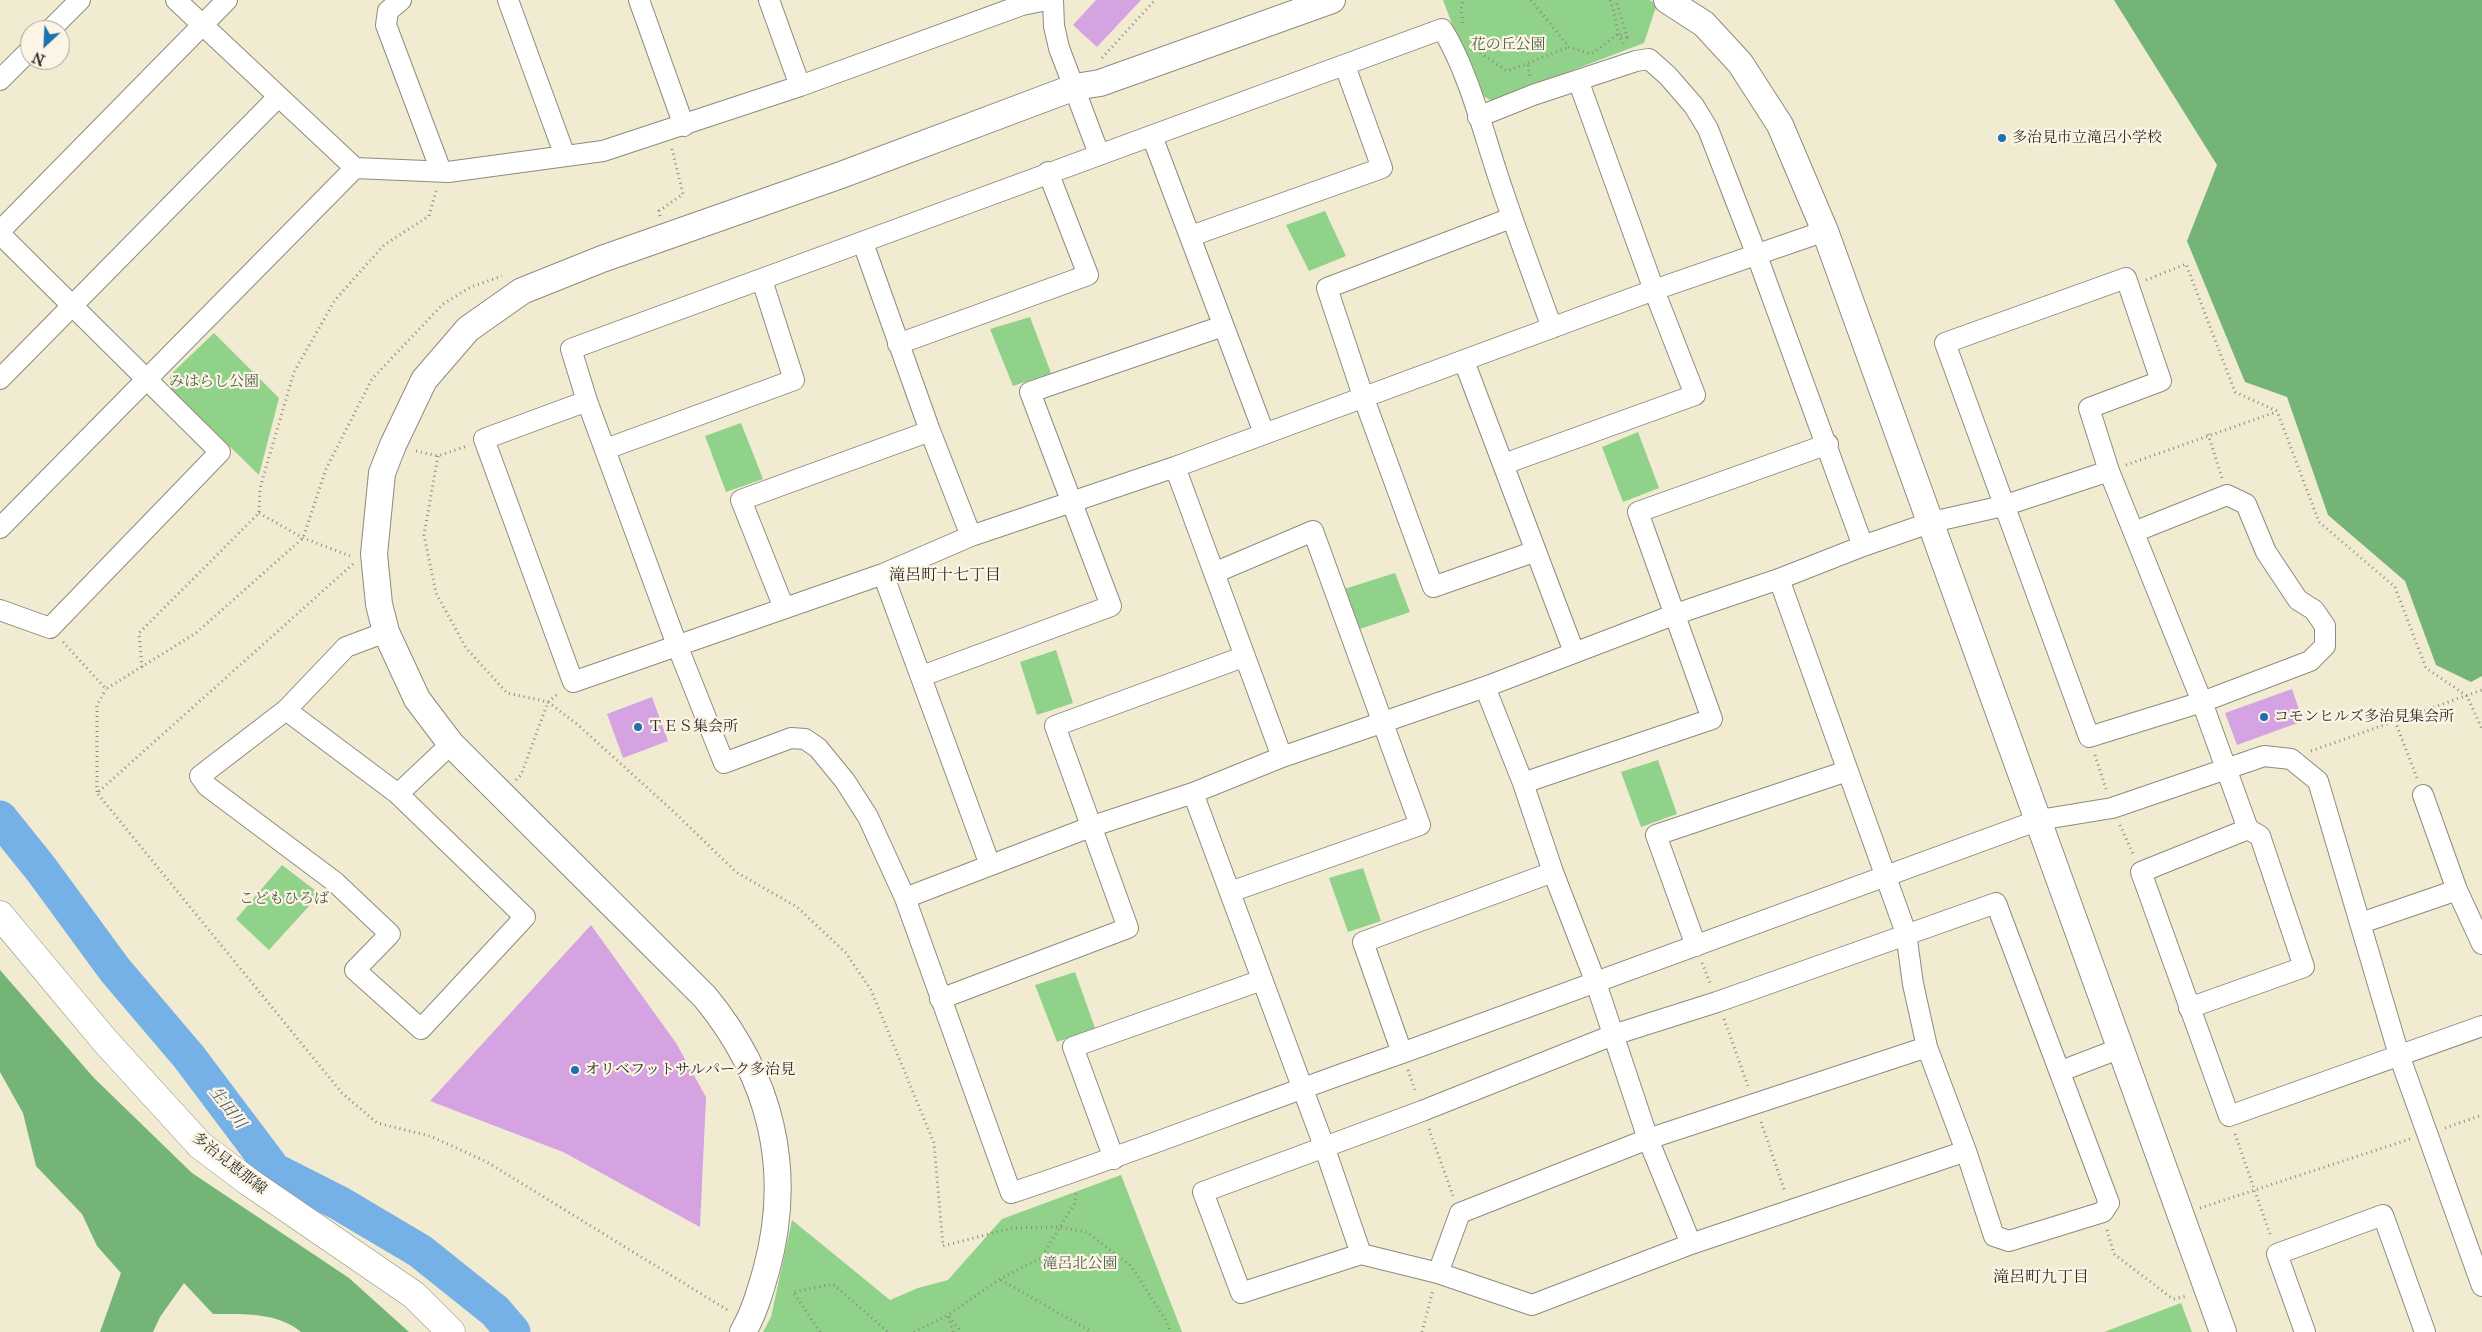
<!DOCTYPE html>
<html>
<head>
<meta charset="utf-8">
<style>
  body { margin:0 }
  #map { position:relative; width:2482px; height:1332px; overflow:hidden; background:#f1ebd1; font-family:"IM FELL Great Primer",serif }
  canvas { display:block }
  .north { position:absolute; left:20px; top:20px; width:50px; height:50px; box-sizing:border-box; background:#fcf5e5; border:1px solid #a8a49b; border-radius:50%; rotate:205deg; font-size:14px; font-weight:700; line-height:20px; text-align:center; color:#2b2b2b }
  .north::after { content:''; display:block; margin:auto; width:18px; height:22px; background:#1f6fb2; clip-path:polygon(50% 0,100% 100%,50% 72%,0 100%) }
</style>
</head>
<body>
<div id="map">
<canvas width="2482" height="1332"></canvas>
<div class="north">N</div>
</div>
<script>
const context = document.querySelector('canvas').getContext('2d');
context.lineJoin = 'round';
function fill(path, color) {
  context.fillStyle = color;
  context.fill(path, 'evenodd');
}
function strokePath(path, color, width, dash) {
  context.strokeStyle = color;
  context.lineWidth = width;
  context.lineCap = dash ? 'butt' : 'round';
  context.setLineDash(dash || []);
  context.stroke(path);
}
function write(font, color, halo, rows, align = 'center') {
  context.font = font + ' "IM FELL Great Primer","Noto Serif JP",serif';
  context.lineWidth = 4.5;
  context.setLineDash([]);
  context.textBaseline = 'middle';
  context.strokeStyle = halo;
  context.fillStyle = color;
  for (const [text, x, y, turn = 0] of rows) {
    context.save();
    context.translate(x, y);
    context.rotate((+turn || 0) * Math.PI / 180);
    context.textAlign = isNaN(turn) ? turn : align;
    if (halo) context.strokeText(text, 0, 0);
    context.fillText(text, 0, 0);
    context.restore();
  }
}
const green = new Path2D(`
  M1443 0H1649L1657 4 1644 43 1492 101 1478 93Z
  M1325 211 1346 256 1309 271 1286 225Z
  M1030 317 1051 373 1013 386 990 329Z
  M214 333 279 398 259 475 171 389 170 375Z
  M741 423 763 479 726 492 705 436Z
  M1638 432 1659 488 1623 502 1602 447Z
  M1395 573 1410 612 1354 631 1338 591Z
  M1056 650 1073 703 1037 715 1020 662Z
  M1658 760 1677 814 1641 827 1621 772Z
  M282 865 320 894 269 950 236 919Z
  M1363 868 1381 921 1348 932 1329 878Z
  M1075 972 1095 1028 1057 1042 1035 985Z
  M1121 1175 1182 1332H763L771 1317 792 1220 890 1300 918 1288 948 1280 1002 1219Z
  M2181 1303 2192 1332H2104Z`);
const forest = new Path2D(`
  M2114 0H2482V676L2471 682 2436 665 2405 581 2328 515 2287 397 2245 382 2187 241 2217 165Z
  M0 970 94 1078 192 1173 349 1278 409 1332H301C278 1312 242 1314 213 1314L184 1283 160 1317 153 1332H100L121 1273 97 1246 82 1214 36 1166 23 1113 0 1072Z`);
const river = new Path2D(`
  M0 818 41 869 115 970 189 1057 274 1170 339 1203 420 1251 495 1311 513 1332`);
const building = new Path2D(`
  M1096 0H1141L1097 47 1073 25Z
  M2292 689 2303 721 2237 745 2225 713Z
  M652 697 668 741 623 758 607 714Z
  M591 925 676 1043 706 1097 700 1227 563 1152 430 1101Z`);
const path = new Path2D(`
  M1531 0 1569 47 1591 54 1617 35 1627 37 1616 0
  M1610 0C1617 17 1615 32 1625 46
  M1463 23 1461 10 1463 0
  M1476 50 1507 71 1569 47
  M1102 58 1155 0
  M1528 65 1530 77
  M660 216 659 211 683 194 672 149
  M2146 280 2186 264 2235 392 2277 411 2319 522 2395 587 2426 668 2467 696 2482 729
  M2208 434 2222 478
  M416 451 438 456 467 446
  M438 456 424 535 436 593 466 648 507 693 548 702 577 724 674 812 736 872 797 907 846 953 871 990 934 1143 943 1246 1012 1228 1059 1227 1087 1232 1131 1266 1167 1322 1170 1332
  M2126 465 2276 412
  M259 513 303 538 353 557
  M353 564 97 793 342 1093 377 1123 430 1136 487 1162 729 1311
  M63 642 106 689 196 633 303 538 326 469 372 379 443 304 471 287 502 276
  M142 667 139 633 259 513 260 488 294 372 335 300 384 245 429 216 436 191
  M2395 721 2417 778
  M2311 751 2482 690
  M2095 755 2106 789
  M516 780 521 775 548 702 559 693
  M97 792V705L106 689
  M2120 825 2134 856
  M1702 963 1711 985
  M1724 1019 1748 1086
  M1408 1070 1416 1093
  M1761 1122 1785 1192
  M2445 1128 2482 1115
  M1429 1129 1453 1196
  M2235 1134 2271 1237
  M2200 1208 2410 1139
  M2107 1230 2114 1254 2173 1299 2187 1296
  M1001 1280 1092 1332
  M820 1332 793 1292 833 1284 888 1332
  M914 1332 948 1315 961 1332
  M953 1332 948 1315 1000 1279 1041 1258 1075 1203 1076 1192
  M1422 1332 1433 1290`);
const minor = new Path2D(`
  M176 0 355 168 448 172 603 151 800 86 1022 5 1047 0
  M401 0 388 11 386 25 441 171
  M508 0 565 156
  M639 0 684 126
  M769 0 800 86
  M1053 0 1054 26 1059 48 1099 154
  M50 30 80 0
  M0 80 30 50
  M1478 117 1533 95 1636 61 1649 59 1668 76 1694 106 1708 129 1756 253 1863 546
  M1152 136 1264 433
  M1511 218 1327 288 1363 396 1433 587 1536 551
  M0 231 227 0
  M0 234 220 452 50 628 0 610
  M1191 236 1382 168 1345 66
  M863 243 930 431 971 536
  M1552 328C1533 275 1513 223 1496 170 1482 127 1466 66 1442 29L571 349 587 401 677 645 724 763 791 738 805 739 818 748 845 781 868 817 905 898 1011 1193C1142 1150 1271 1098 1402 1053L2039 820 2112 808 2264 756 2291 759 2318 781 2399 1055 2482 1286
  M898 344 1088 275 1048 172
  M1464 361 1574 652
  M0 379 278 97
  M587 401 484 439 573 682 883 574 971 536 1175 467 1654 290 1825 231
  M606 449 794 380 762 280
  M1504 464 1695 395 1654 290 1578 80
  M1175 467 1282 757
  M2109 471 2089 408 2161 381 2126 278 1945 343 2089 737 2202 702 2310 661 2325 646V626L2314 610 2298 600 2266 552 2246 504 2227 495 2134 532
  M0 528 355 168
  M1214 573 1313 531 1420 825 1230 892
  M883 574 990 865
  M1779 579 1906 933 1913 984 1927 1047 1966 1151 1994 1236 2009 1241 2103 1212 2109 1203 1996 903 1717 1002 1613 1035 1422 1111 1203 1192 1241 1293 1361 1254 1438 1273 1532 1305 1691 1244 1966 1151
  M784 608 741 500 930 431
  M386 632 346 647 286 710 200 776 207 786 335 882 390 934 355 970 421 1029 525 917 398 794 451 744
  M922 676 1111 606 1030 392 1223 326
  M1485 687 1523 783 1553 872 1596 983 1648 1139 1691 1244
  M286 710 398 794
  M1523 783 1712 719 1638 512 1828 444
  M1193 793 1324 1146 1361 1254
  M2423 795 2457 890 2482 944
  M905 898 1093 826 1193 793 1282 757 1485 687 1676 614 1779 579 1863 546 1932 522 2003 506 2109 471 2202 702 2248 829
  M2361 923 2457 890
  M1696 946 1656 835 1847 771
  M940 999 1128 928 1055 726 1243 657
  M2189 1008 2304 967 2260 836 2248 829 2141 872 2229 1116 2482 1026
  M1402 1053 1363 942 1553 872
  M2061 1071 2121 1048
  M1114 1159 1073 1047 1262 980
  M1438 1273 1460 1213 1648 1139 1927 1047
  M2305 1332 2277 1254 2383 1215 2425 1332`);
const tertiary = new Path2D(`
  M1667 0 1704 24 1740 63 1780 125 1825 231 2223 1332
  M743 1332C754 1313 760 1292 766 1271 794 1170 771 1077 705 997L451 744 417 699 386 632 379 604 374 554 382 473 393 445 424 380 468 329 522 291 602 259 841 175 1075 87 1100 83 1332 0`);
const primary = new Path2D(`
  M0 915 106 1042 200 1145 249 1182 414 1295 451 1332`);
const markers = [
  [2002,138,5,"#1f6fb2"],
  [2264,717,5,"#1f6fb2"],
  [638,727,5,"#1f6fb2"],
  [575,1070,5,"#1f6fb2"]
];
const parkNames = [
  ["花の丘公園",1508,45],
  ["みはらし公園",214,382],
  ["こどもひろば",284,899],
  ["滝呂北公園",1080,1264]
];
const poiNames = [
  ["多治見市立滝呂小学校",2012,138],
  ["コモンヒルズ多治見集会所",2274,717],
  ["ＴＥＳ集会所",648,727],
  ["オリベフットサルパーク多治見",585,1070]
];
const streetNames = [
  ["多治見恵那線",229,1164,38]
];
const neighbourhoodNames = [
  ["滝呂町十七丁目",945,576],
  ["滝呂町九丁目",2041,1278]
];
const waterNames = [
  ["生田川",227,1108,52]
];
fill(green, '#90d28a');
fill(forest, '#74b476');
strokePath(river, '#75b0e6', 35);
fill(building, '#d5a3e2');
strokePath(minor, '#8e8b7e', 22);
strokePath(tertiary, '#8e8b7e', 28);
strokePath(primary, '#8e8b7e', 29);
strokePath(path, '#8e8b7e', 3, [1, 4]);
strokePath(minor, '#fff', 20);
strokePath(tertiary, '#fff', 26);
strokePath(primary, '#fff', 28);
for (const [x, y, r, color] of markers) {
  const dot = new Path2D();
  dot.arc(x, y, r, 0, 2 * Math.PI);
  context.fillStyle = color;
  context.fill(dot);
  strokePath(dot, '#fcf5e5', 2);
}
write('15px', '#495d48', '#fcf5e5', parkNames);
write('15px', '#2b2b2b', '#fcf5e5', poiNames, 'left');
write('15px', '#2b2b2b', '#fcf5e5', streetNames);
write('16px', '#2b2b2b', '#fcf5e5', neighbourhoodNames);
write('italic 16px', '#455a6c', '#fcf5e5', waterNames);
</script>
</body>
</html>
